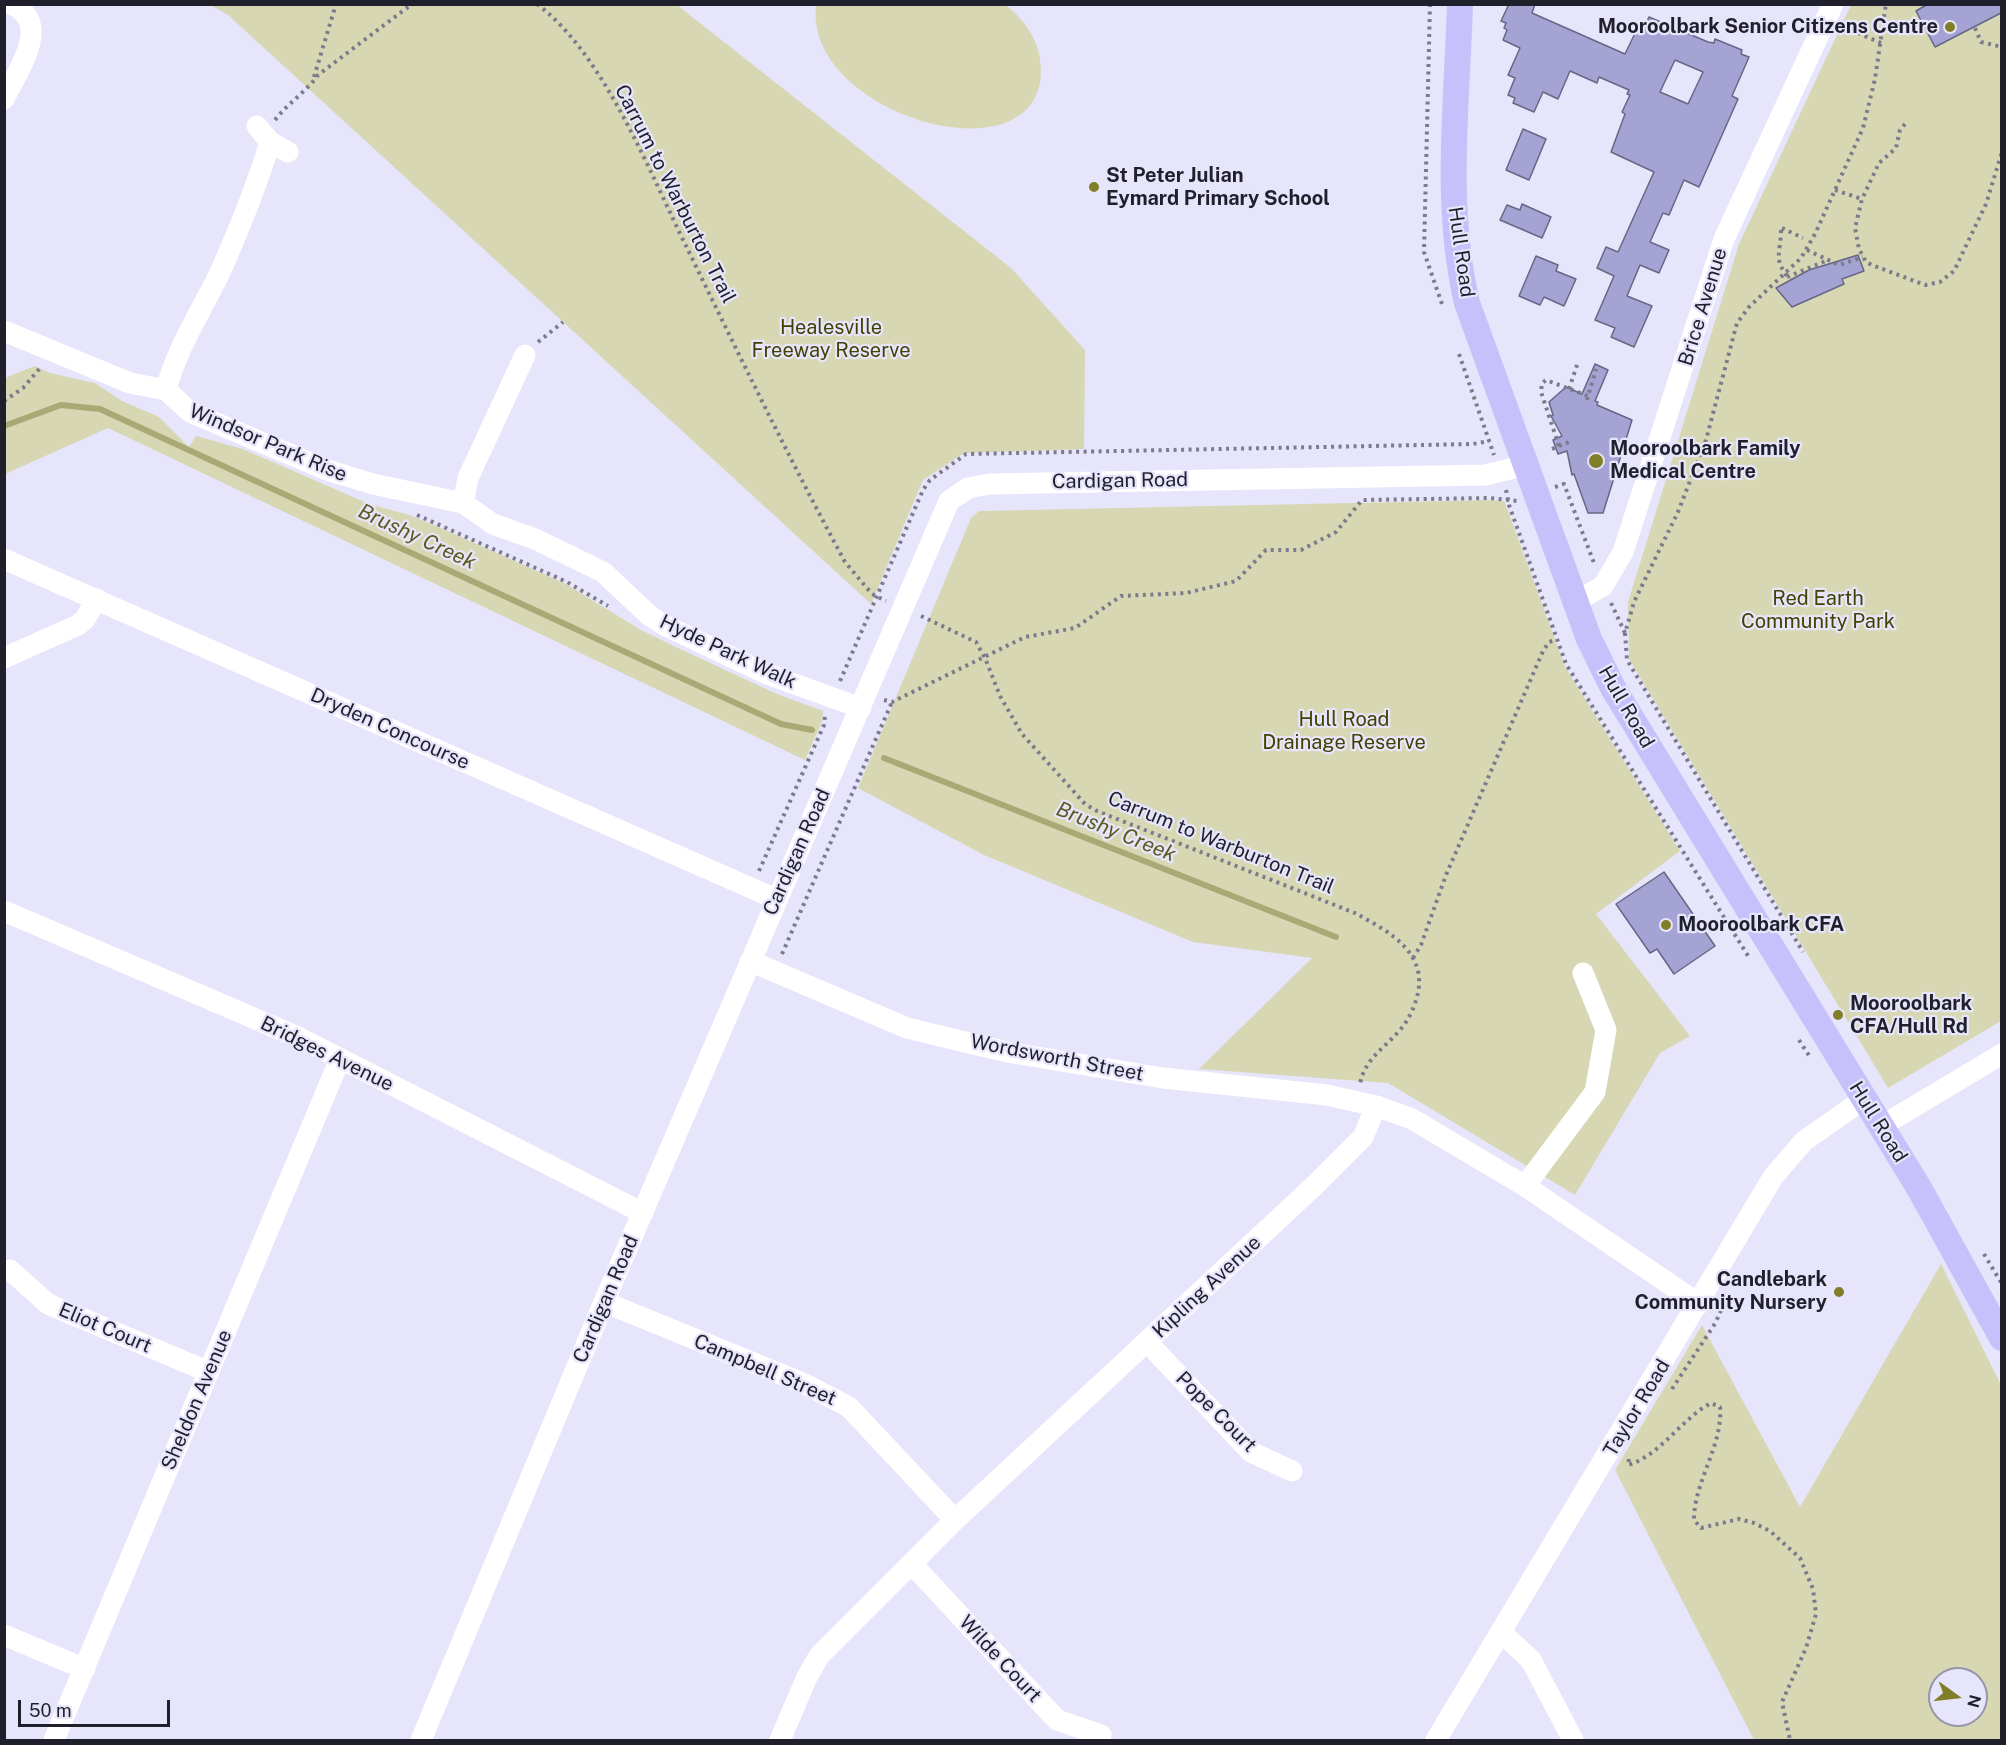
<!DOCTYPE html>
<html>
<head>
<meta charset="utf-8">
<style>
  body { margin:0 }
  #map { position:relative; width:2006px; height:1745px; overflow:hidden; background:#e6e5fb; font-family:"Public Sans",sans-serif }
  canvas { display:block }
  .frame { position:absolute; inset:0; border:6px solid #201f2c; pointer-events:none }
  .north { position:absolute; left:1928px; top:1667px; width:60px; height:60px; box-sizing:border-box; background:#e6e5fb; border:2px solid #9796a8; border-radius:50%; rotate:105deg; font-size:16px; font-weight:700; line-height:24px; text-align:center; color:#201f2c }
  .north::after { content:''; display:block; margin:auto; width:21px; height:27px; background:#807f28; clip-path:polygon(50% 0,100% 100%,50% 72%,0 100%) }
  .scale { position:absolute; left:18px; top:1700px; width:152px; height:27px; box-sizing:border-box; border:3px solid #201f2c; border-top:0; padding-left:8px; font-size:18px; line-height:21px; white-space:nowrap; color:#201f2c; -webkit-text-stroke:4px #e6e5fb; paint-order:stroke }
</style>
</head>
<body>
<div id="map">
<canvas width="2006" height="1745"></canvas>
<div class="frame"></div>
<div class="north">N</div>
<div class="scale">50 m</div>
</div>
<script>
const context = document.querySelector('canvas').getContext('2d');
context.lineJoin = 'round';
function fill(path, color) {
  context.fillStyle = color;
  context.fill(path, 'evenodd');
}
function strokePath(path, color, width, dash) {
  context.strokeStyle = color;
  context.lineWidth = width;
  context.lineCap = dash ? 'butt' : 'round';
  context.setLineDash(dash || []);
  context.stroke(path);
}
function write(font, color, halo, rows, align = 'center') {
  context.font = font + ' "Public Sans",sans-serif';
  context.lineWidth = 4.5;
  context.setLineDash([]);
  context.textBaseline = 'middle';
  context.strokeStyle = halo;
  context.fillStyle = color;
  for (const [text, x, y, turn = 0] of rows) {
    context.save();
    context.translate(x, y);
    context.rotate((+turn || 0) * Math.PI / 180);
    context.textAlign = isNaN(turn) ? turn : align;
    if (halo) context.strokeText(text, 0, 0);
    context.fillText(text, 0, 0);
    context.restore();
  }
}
const green = new Path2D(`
  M210 5H677L1011 268 1085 350 1084 449 964 453 923 480 871 604 228 15Z
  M816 5H1006C1027 22 1041 44 1041 71 1040 183 803 115 816 5Z
  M1851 5H2001V1021L1888 1088 1629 659 1628 602 1739 244Z
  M35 366 50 373 95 383 122 401 159 417 189 447 196 436 243 449 369 504 409 515 434 525 564 583 641 630 678 648 777 694 823 711 822 722 805 760 108 428 5 474V378Z
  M1492 500 1504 501 1508 511 1565 667 1680 851 1596 914 1690 1036 1660 1053 1575 1195 1388 1083 1199 1069 1312 958 1193 942 984 855 858 788 971 518 979 511Z
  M1941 1264 2001 1385V1740H1754L1615 1470 1702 1325 1800 1507ZM1940 1679H1976V1715H1940Z`);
const stream = new Path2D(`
  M4 426 61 405 100 409 781 724 812 730
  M884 758 1336 937`);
const building = new Path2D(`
  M1509 4H1535L1532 13 1625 54 1638 27 1643 30 1649 17 1708 42 1714 43 1715 39 1742 50 1741 54 1749 57 1732 96 1738 99 1699 187 1684 180 1669 215 1663 213 1650 242 1669 250 1659 273 1640 265 1627 296 1652 306 1634 347 1611 337 1615 328 1595 320 1614 276 1597 268 1606 247 1618 252 1654 172 1611 152 1625 114 1622 112 1630 95 1627 94 1629 90 1599 77 1597 83 1570 71 1558 99 1543 92 1534 112 1513 103 1515 98 1508 95 1515 78 1508 75 1520 48 1503 40 1507 30 1504 28 1506 23 1501 21ZM1675 60 1703 72 1688 104 1660 92Z
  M1928 4H2001V13L1935 47 1916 11Z
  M1523 129 1546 139 1529 180 1506 170Z
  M1522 204 1551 217 1542 238 1500 220 1507 205 1520 210Z
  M1858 255 1864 271 1842 279 1844 284 1792 307 1776 288 1809 270Z
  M1536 256 1558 265 1556 271 1576 279 1564 306 1544 297 1540 305 1519 296Z
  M1595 364 1608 370 1595 401 1598 402 1597 405 1632 420 1603 513H1588L1574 474 1572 475 1567 451 1558 454 1553 440 1562 436 1551 416 1553 415 1549 402 1566 387 1582 394Z
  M1664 872 1715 946 1674 974 1657 949 1650 953 1616 904Z`);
const path = new Path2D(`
  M537 4C605 55 650 174 688 250 739 355 790 460 845 562L872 594 886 601
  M1430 4 1424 252 1443 307
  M1844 27 1881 43
  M1975 28 1981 42 2002 47
  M314 77 336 4
  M275 120C288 103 306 92 318 75L412 4
  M1905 124 1900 130 1896 148 1879 163 1862 199 1855 228 1859 249 1866 262 1872 265 1925 285 1940 282 1954 271 1986 204 2002 152
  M1835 190 1862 199
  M1782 228 1803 238
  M1781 230C1781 254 1772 258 1790 280
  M1807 250 1839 265 1863 257
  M1787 277 1828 260
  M538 342 563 322
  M1459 354 1494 455
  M1569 389 1578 362
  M1587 400 1596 369
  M4 401 23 388 41 367
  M1559 446 1541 392 1542 383 1546 380 1588 396
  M1552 449 1569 442
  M1555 487 1564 484 1594 563
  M1506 490 1509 505 1566 664 1750 959
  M417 515 567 582 608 606
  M1611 603 1625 633 1634 602 1678 512 1706 440 1737 323 1749 307 1801 258 1815 234 1863 128 1875 79 1886 4
  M921 616 976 642 985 658 1000 696 1022 734 1085 804 1097 811 1355 913C1388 931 1429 952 1417 997 1414 1008 1408 1021 1400 1030 1385 1048 1365 1058 1360 1084
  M1625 633 1627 660 1803 952
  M840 681 923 490 930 480 966 454 1473 444 1489 441
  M884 700 892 702 1025 637 1075 628 1121 596 1186 593 1236 581 1266 550H1301L1336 532 1362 500 1490 498 1517 501
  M759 871 824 725 825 716
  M782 954 892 702
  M1413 958 1421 945 1446 875 1543 651 1549 642 1556 640
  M1799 1040 1810 1057
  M1984 1254 2002 1284
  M1672 1389 1716 1322 1726 1298
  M1629 1459 1628 1465C1661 1455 1681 1419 1711 1403L1720 1407C1723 1446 1694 1481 1694 1520L1701 1528 1739 1519 1754 1523 1770 1531 1800 1558 1813 1589 1816 1614 1806 1648 1782 1702 1790 1740`);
const minor = new Path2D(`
  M4 99C18 70 53 23 11 4
  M257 126 270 142 288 152
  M270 142C257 185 240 227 222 268 203 309 177 346 166 390L190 412 327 470 373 484 463 503
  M4 331 130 383 166 390
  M525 355 468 478 463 503 493 524 535 539 603 572 650 616 664 625 767 674 861 708
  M4 559 776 899
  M1575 602 1603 586 1623 552 1724 239 1833 4
  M4 658 78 625 85 619 97 599
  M4 911 300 1038 643 1213
  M750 961 907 1028 1007 1052 1163 1078 1327 1095 1376 1106 1412 1119 1525 1186 1699 1304
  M1880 1127 2002 1054
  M1525 1186 1595 1092 1606 1030 1583 973
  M10 1270 48 1304 209 1372
  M604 1302 805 1384 849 1407 955 1520
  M1148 1343 1251 1452 1292 1471
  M912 1564 1057 1720 1101 1735
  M1502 1633 1531 1660 1573 1740
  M4 1635 85 1669
  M54 1740 340 1059
  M421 1740 604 1302 949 501 968 488 989 484 1486 475 1525 465
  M780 1740 807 1677 819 1656 955 1520 1314 1186 1363 1137 1376 1106
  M1436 1740 1773 1177 1804 1141 1864 1099`);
const major = new Path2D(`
  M1460 4C1457 105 1444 204 1467 303L1589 639 1613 688 1919 1188 2002 1338`);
const markers = [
  [1950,27,6,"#807f28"],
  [1094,187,6,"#807f28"],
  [1596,461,8,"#807f28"],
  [1666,925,6,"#807f28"],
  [1838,1015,6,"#807f28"],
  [1839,1292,6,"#807f28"]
];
const poiNames = [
  ["Mooroolbark Senior Citizens Centre",1938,27,"right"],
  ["St Peter Julian",1106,176],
  ["Eymard Primary School",1106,199],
  ["Mooroolbark Family",1610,449],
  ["Medical Centre",1610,472],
  ["Mooroolbark CFA",1678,925],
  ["Mooroolbark",1850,1004],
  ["CFA/Hull Rd",1850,1027],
  ["Candlebark",1827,1280,"right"],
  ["Community Nursery",1827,1303,"right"]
];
const streetNames = [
  ["Carrum to Warburton Trail",675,194,63],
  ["Hull Road",1461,252,82],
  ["Brice Avenue",1703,307,-73],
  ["Windsor Park Rise",268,443,23],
  ["Cardigan Road",1120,481,-1],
  ["Hyde Park Walk",728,652,25],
  ["Hull Road",1626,707,60],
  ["Dryden Concourse",390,729,24],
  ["Carrum to Warburton Trail",1221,843,22],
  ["Cardigan Road",797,852,-66],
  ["Bridges Avenue",327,1054,26],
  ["Wordsworth Street",1057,1058,11],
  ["Hull Road",1878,1122,58],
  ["Kipling Avenue",1207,1287,-43],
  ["Cardigan Road",606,1299,-67],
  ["Eliot Court",105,1328,23],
  ["Campbell Street",765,1370,23],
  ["Sheldon Avenue",197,1400,-67],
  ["Taylor Road",1637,1408,-59],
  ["Pope Court",1216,1412,45],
  ["Wilde Court",1000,1659,47]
];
const parkNames = [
  ["Healesville",831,328],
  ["Freeway Reserve",831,351],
  ["Red Earth",1818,599],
  ["Community Park",1818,622],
  ["Hull Road",1344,720],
  ["Drainage Reserve",1344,743]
];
const waterNames = [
  ["Brushy Creek",417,537,25],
  ["Brushy Creek",1116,832,22]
];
fill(green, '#d7d8b3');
strokePath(stream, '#a8a975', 6);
fill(building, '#a5a3d4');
strokePath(building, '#676685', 1.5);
strokePath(path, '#7c7b8c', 4, [3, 4.5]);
strokePath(minor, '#fff', 21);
strokePath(major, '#c6c1fa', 26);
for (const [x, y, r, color] of markers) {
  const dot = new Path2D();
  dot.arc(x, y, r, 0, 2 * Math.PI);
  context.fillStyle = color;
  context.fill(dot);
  strokePath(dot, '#e6e5fb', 2);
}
write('bold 20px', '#201f2c', '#e6e5fb', poiNames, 'left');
write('20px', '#201f2c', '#e6e5fb', streetNames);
write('20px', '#424100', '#e6e5fb', parkNames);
write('italic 21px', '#5b5b1f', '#e6e5fb', waterNames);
</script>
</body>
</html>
